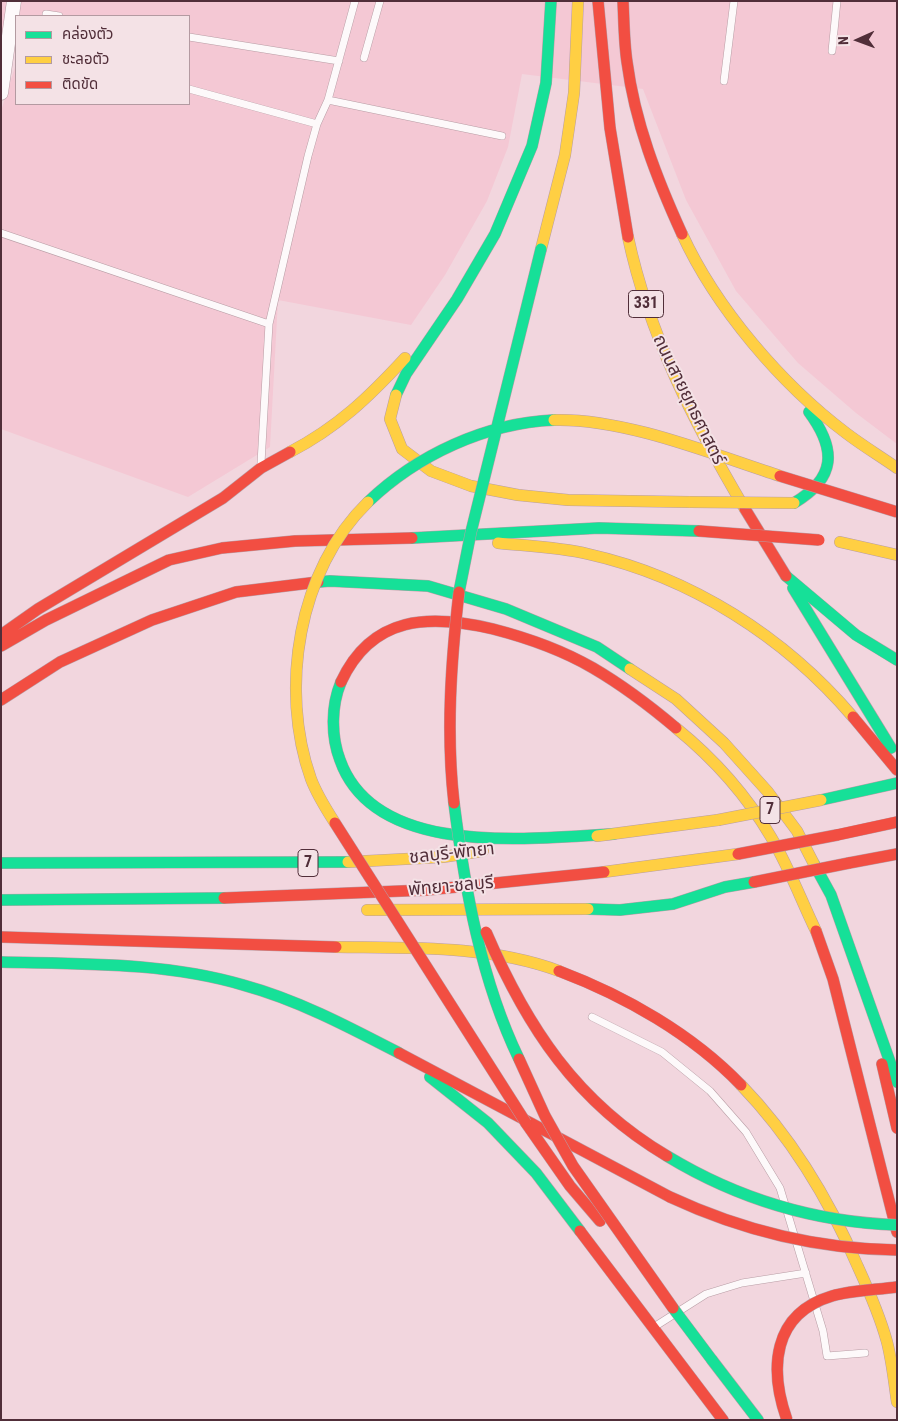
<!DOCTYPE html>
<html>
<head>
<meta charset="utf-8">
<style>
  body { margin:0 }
  #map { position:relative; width:898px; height:1421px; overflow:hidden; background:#f2d6de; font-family:"Roboto Condensed","Noto Sans Thai",sans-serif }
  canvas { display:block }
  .frame { position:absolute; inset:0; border:2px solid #512e39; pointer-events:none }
  .legend { position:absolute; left:15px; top:15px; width:175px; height:90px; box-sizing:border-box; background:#f4e2e6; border:1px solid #b39aa1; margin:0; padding:6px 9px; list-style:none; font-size:15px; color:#512e39 }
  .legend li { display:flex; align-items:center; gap:10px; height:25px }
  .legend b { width:25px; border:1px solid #b39aa1 }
  .north { position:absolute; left:833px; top:15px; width:50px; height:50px; -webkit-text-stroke:4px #f4e2e6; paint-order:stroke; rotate:268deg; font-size:14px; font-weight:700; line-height:20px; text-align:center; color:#512e39 }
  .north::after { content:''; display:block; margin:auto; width:18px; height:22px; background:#512e39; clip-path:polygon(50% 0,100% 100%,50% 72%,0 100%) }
</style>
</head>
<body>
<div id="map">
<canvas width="898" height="1421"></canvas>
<div class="frame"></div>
<ul class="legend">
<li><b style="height:6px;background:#16e098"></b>คล่องตัว</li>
<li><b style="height:6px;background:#ffcf43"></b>ชะลอตัว</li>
<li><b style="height:6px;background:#f24e42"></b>ติดขัด</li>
</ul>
<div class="north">N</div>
</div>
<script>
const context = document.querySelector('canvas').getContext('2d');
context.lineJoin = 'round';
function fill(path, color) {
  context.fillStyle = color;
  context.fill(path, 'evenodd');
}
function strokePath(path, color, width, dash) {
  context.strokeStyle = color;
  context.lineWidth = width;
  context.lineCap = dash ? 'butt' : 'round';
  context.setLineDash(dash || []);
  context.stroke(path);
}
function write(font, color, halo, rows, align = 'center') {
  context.font = font + ' "Roboto Condensed","Noto Sans Thai",sans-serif';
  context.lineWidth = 4;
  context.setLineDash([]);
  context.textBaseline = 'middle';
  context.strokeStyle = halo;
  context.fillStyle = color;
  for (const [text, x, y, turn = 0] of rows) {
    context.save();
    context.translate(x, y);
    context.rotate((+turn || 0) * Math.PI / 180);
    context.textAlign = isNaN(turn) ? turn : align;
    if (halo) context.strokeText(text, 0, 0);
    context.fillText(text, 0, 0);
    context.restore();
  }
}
const built = new Path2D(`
  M1 1H897V444L856 413 798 363 736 291 686 200 643 89 522 74 508 147 487 201 445 275 411 325 278 300 270 447 188 497 1 429V111L16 64V104H189V16H16V47L1 44Z`);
const lane = new Path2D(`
  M46 14 59 16
  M189 37 339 61
  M832 51 837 1
  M364 58 380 1
  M724 81 734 1
  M189 89 317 124
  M328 100 502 136
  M1 233 269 324
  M261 463 269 324 308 156 317 124 328 100 355 1
  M592 1017 662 1052 710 1091 746 1132 780 1188 823 1331 827 1356 865 1353
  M654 1327 706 1294 742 1283 806 1273`);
const street = new Path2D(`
  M1 93 14 1`);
const fast = new Path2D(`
  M396 395 406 374 457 299 495 234 532 146 546 83 551 1
  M794 503C836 478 837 450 809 412
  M412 538 599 528 699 531
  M786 576 856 635 897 660
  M318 582 330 581 428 586 506 609 597 647 630 669
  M793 588 891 748
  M341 682C331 706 331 736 340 760 375 859 532 838 614 834
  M821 800 897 783
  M1 863 348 862
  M814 864 831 895 897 1082
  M1 900 224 898
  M588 909 620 910 673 904 725 887 754 882
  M1 962C81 964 165 962 243 985 298 1000 349 1027 399 1053
  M430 1077 488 1123 536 1173 580 1231
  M712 1360 758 1420`);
const slow = new Path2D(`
  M682 234C716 308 781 384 846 433 863 446 880 456 897 468
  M628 237C649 335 694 423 745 509
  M541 249 565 155 574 93 578 1
  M396 395 390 419 402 449 431 471 471 486 518 495 568 500 690 502
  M290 452C338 427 369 397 405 358
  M840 542 897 555
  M498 543C528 546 559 547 588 554 691 577 785 637 853 717
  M630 669 676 699 724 743 768 792 797 831 814 864
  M676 728C713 758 747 796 771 837 789 867 801 900 816 931
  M597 836 718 820
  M348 862 443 857 483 851
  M604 872 738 854
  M367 910 588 909
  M336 947C409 948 490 945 559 971
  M741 1085C793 1139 829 1199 858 1267 869 1291 880 1316 887 1342 892 1361 894 1382 897 1402`);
const jam = new Path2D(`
  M598 1 610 128 628 237
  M623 1C624 21 624 42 627 62 635 123 657 179 682 234
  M745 509 786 576
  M1 635 38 609 223 498 261 468 290 452
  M1 646 46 620 169 560 222 548 295 541 412 538
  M341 682C372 615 430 614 493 629 528 638 562 650 593 668 622 685 650 706 676 728
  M1 700 60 662 152 620 236 592 318 582
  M853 717 897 770
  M837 835 897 822
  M849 863 897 854
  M224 898 427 890 604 872
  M816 931 833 979 897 1232
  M1 937 336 947
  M559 971C625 996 692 1034 741 1085
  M399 1053 670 1197
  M882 1064 897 1128
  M526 1123 570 1186 600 1221
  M580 1231 723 1420`);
const fastBridge = new Path2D(`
  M368 502C417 455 486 423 554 420
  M459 592 471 532 541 249
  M454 803C465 890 481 980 519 1059
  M667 1156C738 1199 814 1222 897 1225
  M673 1308 712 1360`);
const slowBridge = new Path2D(`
  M554 420C625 418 712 454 780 476
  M690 502 794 503
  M718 820 821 800
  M335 823C326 809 317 795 311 779 279 689 298 570 368 502`);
const jamBridge = new Path2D(`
  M780 476 897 512
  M699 531 819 540
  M454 803C446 733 451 662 459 592
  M335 823 526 1123
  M738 854 837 835
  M754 882 849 863
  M486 932C527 1027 576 1102 667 1156
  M519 1059 545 1116 573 1166 673 1308
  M670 1197C743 1231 816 1249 897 1250
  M787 1420C769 1369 772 1314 832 1296 853 1290 875 1290 897 1287`);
const shields = [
  [646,304,35],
  [770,810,20],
  [308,863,20]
];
const shieldNames = [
  ["331",646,304],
  ["7",770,810],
  ["7",308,863]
];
const streetNames = [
  ["ถนนสายยุทธศาสตร์",688,400,64],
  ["ชลบุรี-พัทยา",452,854,-6],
  ["พัทยา-ชลบุรี",451,887,-5]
];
fill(built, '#f4c8d4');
strokePath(lane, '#b89da5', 8);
strokePath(street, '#b89da5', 15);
strokePath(fast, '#b89da5', 12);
strokePath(slow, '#b89da5', 12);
strokePath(jam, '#b89da5', 12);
strokePath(lane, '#fdf9fa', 7);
strokePath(street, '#fdf9fa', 14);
strokePath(fast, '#16e098', 11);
strokePath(slow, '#ffcf43', 11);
strokePath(jam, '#f24e42', 11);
strokePath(fastBridge, '#b89da5', 12, []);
strokePath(slowBridge, '#b89da5', 12, []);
strokePath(jamBridge, '#b89da5', 12, []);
strokePath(fastBridge, '#16e098', 11);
strokePath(slowBridge, '#ffcf43', 11);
strokePath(jamBridge, '#f24e42', 11);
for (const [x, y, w] of shields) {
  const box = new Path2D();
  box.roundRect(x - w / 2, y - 13.5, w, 27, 4);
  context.fillStyle = '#f4e2e6';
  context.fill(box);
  strokePath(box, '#512e39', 1);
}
write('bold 16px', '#512e39', null, shieldNames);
write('18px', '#512e39', '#f4e2e6', streetNames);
</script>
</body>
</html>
